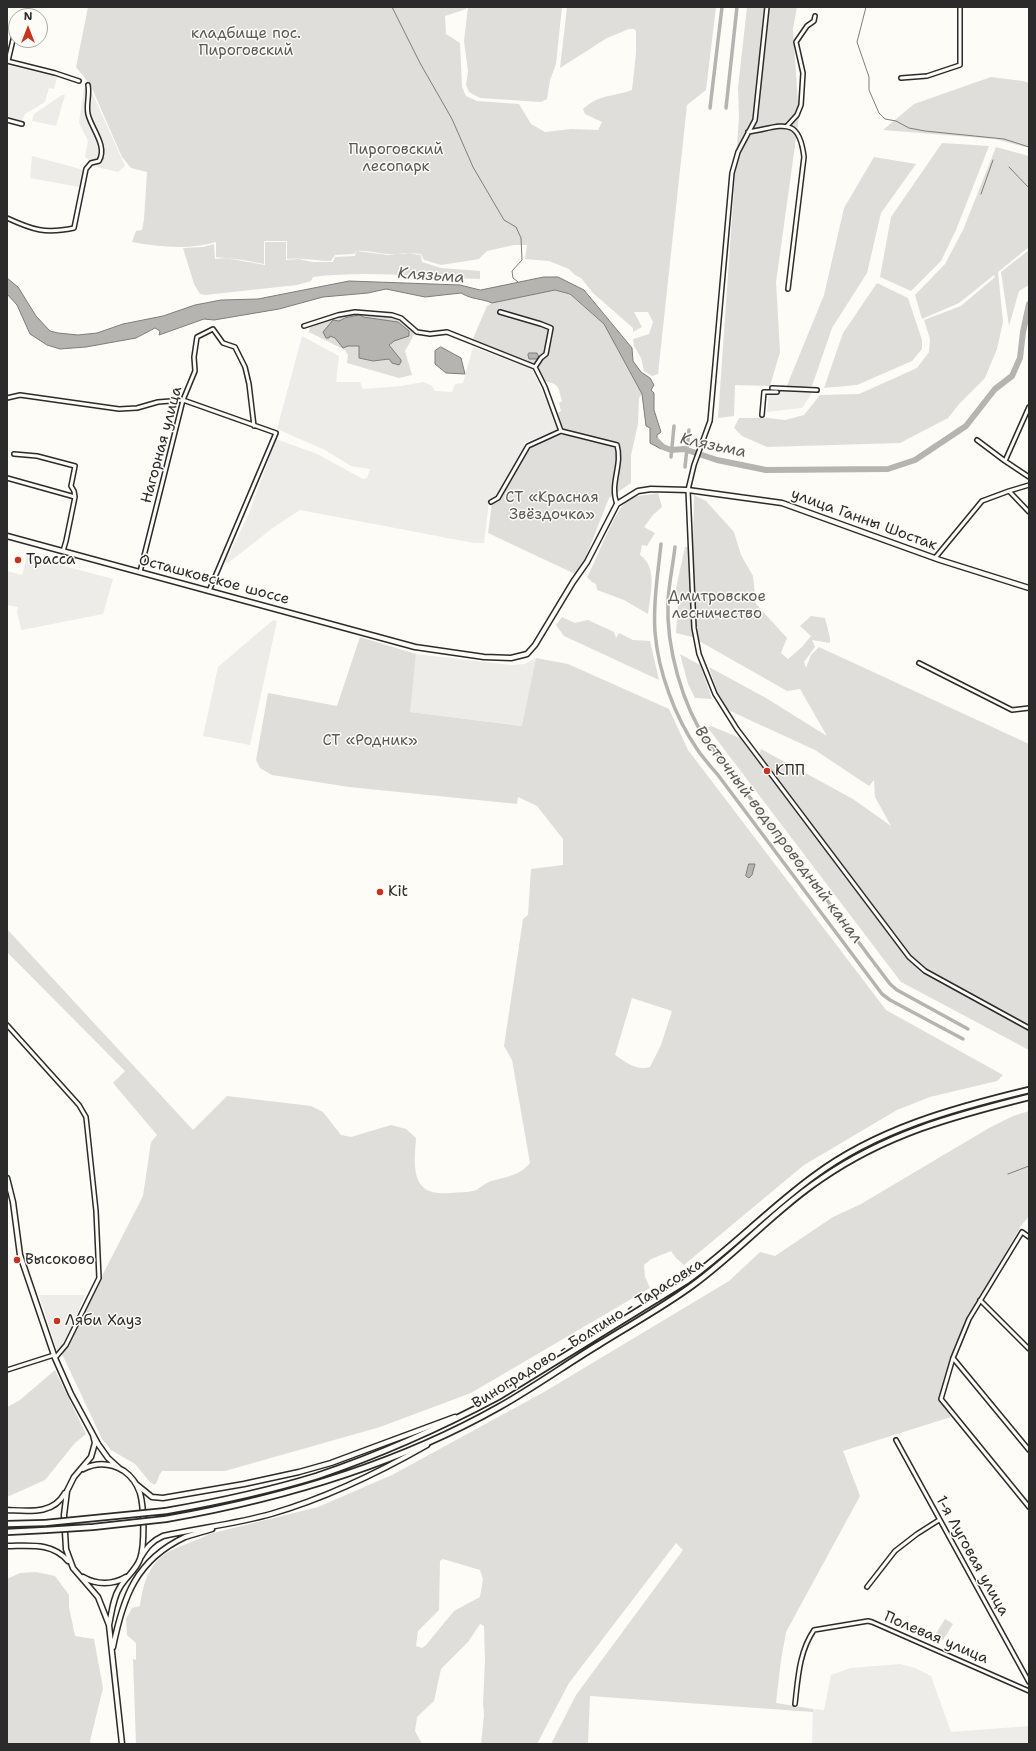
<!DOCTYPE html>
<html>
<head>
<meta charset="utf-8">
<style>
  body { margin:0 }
  #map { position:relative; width:1036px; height:1751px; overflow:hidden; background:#fdfcf7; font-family:"Shantell Sans",sans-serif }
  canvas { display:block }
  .frame { position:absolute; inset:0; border:8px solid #2b2b2b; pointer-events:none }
  .north { position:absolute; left:8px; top:8px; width:40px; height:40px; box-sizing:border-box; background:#fdfcf7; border:1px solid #a9a8a5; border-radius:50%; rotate:0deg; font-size:11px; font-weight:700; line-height:16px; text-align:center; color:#2b2b2b }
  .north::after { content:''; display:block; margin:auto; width:14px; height:18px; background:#c8321e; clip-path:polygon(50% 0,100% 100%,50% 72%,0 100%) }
</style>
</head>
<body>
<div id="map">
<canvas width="1036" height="1751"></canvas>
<div class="frame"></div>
<div class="north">N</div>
</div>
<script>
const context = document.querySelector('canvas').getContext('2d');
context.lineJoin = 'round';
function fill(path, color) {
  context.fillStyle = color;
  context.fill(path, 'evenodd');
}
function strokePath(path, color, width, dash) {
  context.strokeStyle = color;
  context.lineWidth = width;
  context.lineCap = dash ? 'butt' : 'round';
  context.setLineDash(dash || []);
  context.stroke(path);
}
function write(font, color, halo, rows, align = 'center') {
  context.font = font + ' "Shantell Sans",sans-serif';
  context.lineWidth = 3;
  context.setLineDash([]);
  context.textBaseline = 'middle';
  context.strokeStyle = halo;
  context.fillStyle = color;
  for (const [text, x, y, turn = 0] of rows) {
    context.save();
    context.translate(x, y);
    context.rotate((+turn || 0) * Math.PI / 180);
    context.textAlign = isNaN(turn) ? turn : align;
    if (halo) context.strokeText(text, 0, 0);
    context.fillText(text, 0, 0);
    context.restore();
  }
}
const built = new Path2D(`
  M7 65 57 77 54 89 49 88 45 102 25 114 22 121 7 117Z
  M84 87 90 88 125 166 118 172 92 166 93 163 85 157 88 141 79 123Z
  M62 95H65L56 126 32 121 34 114Z
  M32 156 84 170 79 187 30 178Z
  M302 336 339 356 336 382H360L363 389 401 386 424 382 432 386 435 391 452 392 455 384 463 383 473 347 532 369 559 428 558 430 524 443V449L497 495 489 501 484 543H474L300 510 274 527 228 563 225 562 248 516 276 439 317 454 363 479 367 478 370 469 351 466 325 450 277 429Z
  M769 390H814L802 408 767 412Z
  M27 556 113 579 103 614 22 630 21 629 17 612 18 607 7 605V571L22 575Z
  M273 620 277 621 250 745 203 736 218 667Z
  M416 654 511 665 525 664 536 658 523 726 409 712Z
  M39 1295H85L65 1343 57 1351Z
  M900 1664 915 1668 931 1676 951 1732 1029 1726V1744H812L813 1709 824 1710 831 1675 850 1668Z`);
const green = new Path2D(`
  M88 7H466V9L445 16 446 34 460 43 462 87 466 96 477 101 519 104 531 124 545 132 571 129 598 130 602 122 585 114 583 109C599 94 613 97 632 90L636 53V31L634 29H629L607 38 560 68 567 7H716L706 90 687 105 658 374 652 376 644 371 641 358 634 346 633 339 649 334 653 322 648 312H634L642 327 633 332V328L593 293 581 278 575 275 569 269 549 261 525 259 527 245H514L487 251 479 259 454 263 441 265 424 260 421 254C410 253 400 254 389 254 378 254 368 250 357 251L388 255 404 253 421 255 422 262 441 268 480 271V279C424 277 368 270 313 277L311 281 297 285 205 295 200 294 194 284 183 248 203 247 214 244 215 259 225 258 265 265V242H286V260L298 259 313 262H333L335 257 355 256 356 251 354 254 335 255 331 261C316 261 302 257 287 259V241H264V264L243 260 216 257V242C189 250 159 247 132 242L136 231 142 230 144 219 147 172 131 168 122 157 91 86 76 67Z
  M468 7H562L556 64 550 80 547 99 541 102 480 98 469 92 466 85 468 71 464 41Z
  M747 7H797L793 29 799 117 776 282 780 352 770 386 735 385 734 416 718 418 739 117 738 88Z
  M991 77 1023 81 1029 83V148L995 139 883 130 914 104Z
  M942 143 989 146 956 230 941 261 911 291 880 277 891 217Z
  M996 147 1029 156V247L998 272 1003 322 997 349 985 378 960 403 948 418 900 443 767 447 742 436 734 428 739 418H768L785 420 804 415 820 395 859 394 917 368 929 352 930 339 924 320 961 306 995 277 994 275 959 303 922 319 915 295 945 264 963 230Z
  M874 157 916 164 881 213 867 273 832 328 812 386 786 388 824 295 844 208Z
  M1029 250V285L1019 291 1009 326 1001 272Z
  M877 283 908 298 922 340V349L912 361 857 385 824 388 843 333Z
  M555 290 569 294 604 324 642 394 639 398 638 424 631 455V483L609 498 585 559 575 574 488 533 492 503 499 501 501 498 527 449 530 446 559 435 568 434 570 430 564 429 556 414 561 411 559 403 562 401C558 387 560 384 544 381L537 365 472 341 487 306 492 303Z
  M354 313C380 315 397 313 415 333L405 351 412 375 399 378 347 363 348 355 345 350 309 332 310 326 330 318Z
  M658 493 662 507 653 515 644 527 655 533 647 546 642 545 640 555C658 567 650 595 648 614L624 600 597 590 596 584 592 582 587 577C598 559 614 507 631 498 638 495 650 495 658 493Z
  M694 495 706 501 734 532 741 555 753 576 756 604 787 638 781 653 788 659 802 647 811 636 800 626 811 616 825 618 830 638V643L812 640 815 647 804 662 806 668 811 655 819 647 1029 744V1050L901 982 708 728 711 726 740 738 758 762 761 749 853 799 891 826 875 797 874 780 869 786 815 750 728 710 718 694 709 667 766 698 827 736 800 689 787 691 692 637 676 633 678 604 676 588 685 547H693Z
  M562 617 575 623 588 620 614 632 616 638 619 633 633 640 650 641 659 680 564 636 556 625Z
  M360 637 416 654 410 712 522 726 536 658 568 664 669 709 688 750 886 1010 1003 1075 997 1081 930 1097 897 1110 804 1165 684 1265 676 1258 671 1251 651 1259 644 1265 645 1277 650 1288 471 1393 380 1427 225 1471H162C158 1476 158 1481 155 1485L150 1482 135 1464 111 1450 102 1439 62 1354 143 1196 151 1142 157 1135 113 1083 125 1071 7 952V929L193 1130 227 1096 311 1106 323 1112 341 1135 351 1137 391 1125 406 1129 416 1138C414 1168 410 1197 451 1193 458 1192 469 1193 476 1190 480 1188 484 1184 489 1182 504 1177 520 1176 530 1163L512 1060 504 1046 523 919 528 915 531 869 563 865V839L537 806 518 797 517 804 349 787 272 775 260 768 256 760 268 693 337 706ZM632 998 672 1011 661 1045 650 1067C636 1071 626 1062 615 1055Z
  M680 654 700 665 712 699 695 698 688 684Z
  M1029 1111V1216L1021 1226 966 1321 954 1347 939 1399 951 1417 843 1451 860 1496 786 1632 781 1660 776 1703 813 1709V1712L590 1696 588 1744H551L576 1695 683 1550 676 1543 569 1683 537 1744H481L484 1715 483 1704 485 1660 484 1626 480 1624 468 1642 441 1669 434 1701 417 1717 415 1731 422 1744H136L133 1659 136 1660V1643L127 1635 126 1619 132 1608 140 1606C143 1583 149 1561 172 1550 184 1544 197 1541 209 1534L318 1507 392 1475 544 1392 729 1281 760 1252 775 1256 833 1217 861 1204 989 1128 1013 1116ZM443 1559 480 1570 483 1579 480 1597 454 1611 426 1645 422 1648 416 1646 418 1631 439 1610 440 1561Z
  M55 1370 86 1434 75 1443 45 1480 7 1497V1407L20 1400Z
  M36 1572 55 1576 69 1595V1607L75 1636 94 1639 103 1688 90 1741 91 1744H7V1579L20 1573Z
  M945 1619 953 1624 943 1640 935 1635Z`);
const water = new Path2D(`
  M544 277H558L584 290 632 348 633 361 641 372 650 378 654 385 651 390 654 393V410L661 432 657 435V438L664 445 661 449 650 443V428L646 426 642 394 604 324 570 294 555 290 492 303C480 298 473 300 461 293L425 297 386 289 368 293 323 297 279 309 214 320 204 319 159 335 160 331 155 328 136 338 86 347 60 349 47 345 30 334 17 305 7 294V278L18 287 36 316 50 331 58 333 78 335 97 333 123 324 163 316 195 305 221 300 258 299 349 281 460 285 480 290Z
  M360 315 363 317 398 322 409 331V336L394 341 389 345 401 360V362L399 365 392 363 389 359 373 361 359 358V346H348L343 348 335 338 330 336 329 338H326L323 332 333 320 339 321 345 318Z
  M441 347 461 358 465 374 446 373 435 364V351Z
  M529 353H537L539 357 538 359H529L528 355Z
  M749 864H755L752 875 749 878 746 876Z`);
const stream = new Path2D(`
  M392 7 420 63 452 119 473 167 504 220 516 227 521 238 522 260 512 271 513 278 518 282
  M866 7 857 42 869 77V90L879 113 885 119 896 121 909 128 925 131 1004 139 1029 147
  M1009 167 1029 188
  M981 194 993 160
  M1008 1174 1029 1166`);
const canal = new Path2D(`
  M710 108 722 7
  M726 108 737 7
  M671 457 674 426
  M685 467 689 430
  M661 544C658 573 653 603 655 632 658 671 675 717 697 749 703 758 711 767 718 775L882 994 890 1000 963 1039
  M675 547C673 565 669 583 668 601 666 647 682 705 708 743 714 751 721 759 727 767L890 984 897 990 968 1029`);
const river = new Path2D(`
  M657 441 663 447 671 450 684 449 717 460 766 470 888 469 915 460 966 426 995 389 1012 376 1020 358 1023 332 1029 304`);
const street = new Path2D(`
  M767 7 755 120 738 152 732 173 710 421 694 465 688 490 694 628 699 654 715 694 737 729 909 957 925 971 1029 1028
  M7 61 55 73 79 81
  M8 61 16 27
  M901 78 927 76 960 65V7
  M7 120 22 124
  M787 126 797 115 801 105 803 73 796 42 807 26 814 21 815 16
  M748 132C781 127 799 114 804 157L788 289
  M7 218C33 230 45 234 74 228L86 169 91 163 99 161C108 146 91 128 88 114 86 104 90 95 88 85
  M500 312 541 324 551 328 546 354 541 358 535 367 545 387 561 431
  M304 326 338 315 355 312 392 315 401 318 417 332 430 334 447 332 535 367
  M772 388 817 390
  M7 398 20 395 119 409 137 408 158 402 183 400 276 433 209 591
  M1029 407 1005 461 1029 477
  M762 415 764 392H777
  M977 440 1005 461
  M14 454 37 456 75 466 71 486 74 491 75 497 66 541 63 551
  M7 478 75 497
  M1029 485 1009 491 1029 512
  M491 502 498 498 528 446 561 431 617 445C623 465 609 484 617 504
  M935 558 982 501 1009 491
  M140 572 183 400 195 371 194 357 197 337 213 329 223 343 235 347 245 367 249 384 254 426
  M919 663 1012 710 1029 708
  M7 1025 79 1105 86 1117 96 1211 99 1278 66 1345 55 1358
  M1029 1237 1022 1232 969 1319 953 1358 941 1399 1029 1507
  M980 1300 1029 1349
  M953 1358 1029 1450
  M7 1370 54 1355
  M896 1440 1029 1682
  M867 1587 895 1551 917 1534 939 1520
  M795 1704C798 1678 799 1652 814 1630L868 1621 872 1622 1029 1691`);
const secondary = new Path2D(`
  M7 536 415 647 484 657 511 658 527 654 535 645 573 582 587 562 617 504 638 491 651 489 688 490 782 503 940 560 1029 588
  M7 1178 13 1202 20 1255 55 1358 71 1394 98 1444 108 1458 119 1468
  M93 1435 95 1443 91 1457 74 1477 67 1491 64 1515 66 1549 73 1568 98 1597 109 1625 122 1744
  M83 1469C97 1462 111 1463 124 1471 131 1476 137 1484 140 1493 144 1507 145 1545 140 1559 136 1570 126 1577 120 1587 113 1598 112 1611 109 1625
  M136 1484 152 1497 163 1498 244 1484 299 1472 331 1463 455 1417
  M7 1510C29 1511 53 1515 65 1493
  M7 1546C29 1546 52 1542 68 1561
  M141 1557C147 1547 152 1541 163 1536 199 1528 235 1524 271 1514 326 1498 378 1473 427 1445
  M83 1577C96 1585 113 1585 126 1577
  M113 1647C123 1597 136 1560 185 1537 194 1534 203 1532 212 1529`);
const primary = new Path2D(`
  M166 1511C217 1502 268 1491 317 1476 379 1455 440 1428 498 1397L688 1280C732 1248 770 1208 814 1176 877 1129 954 1108 1029 1090
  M166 1519C280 1499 398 1464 499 1407 533 1388 565 1365 598 1345 630 1325 663 1307 693 1285 738 1252 775 1210 821 1179 886 1134 953 1116 1029 1097
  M7 1524 45 1523
  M7 1532 46 1530`);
const primaryBridge = new Path2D(`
  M45 1523 166 1511
  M46 1530 93 1527 166 1519`);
const markers = [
  [18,560,4,"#c8321e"],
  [767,771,4,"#c8321e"],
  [380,892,4,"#c8321e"],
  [17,1260,4,"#c8321e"],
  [57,1321,4,"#c8321e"]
];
const parkNames = [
  ["кладбище пос.",246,34],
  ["Пироговский",246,51],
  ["Пироговский",396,150],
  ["лесопарк",396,167],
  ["СТ «Красная",552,498],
  ["Звёздочка»",552,515],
  ["Дмитровское",717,597],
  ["лесничество",717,614],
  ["СТ «Родник»",370,741]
];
const streetNames = [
  ["Нагорная улица",162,445,-75],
  ["улица Ганны Шостак",864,520,20],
  ["Осташковское шоссе",214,580,15],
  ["Виноградово - Болтино - Тарасовка",588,1334,-32],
  ["1-я Луговая улица",972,1556,61],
  ["Полевая улица",936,1638,23]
];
const poiNames = [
  ["Трасса",26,560],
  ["КПП",775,771],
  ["Kit",388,892],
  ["Высоково",25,1260],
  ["Ляби Хауз",65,1321]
];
const waterNames = [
  ["Клязьма",431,276,4],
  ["Клязьма",713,446,12],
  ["Восточный водопроводный канал",778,835,53]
];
fill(built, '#edece8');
fill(green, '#dfdeda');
fill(water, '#b5b4b1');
strokePath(water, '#7e7d7b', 1);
strokePath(stream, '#7e7d7b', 1);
strokePath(canal, '#b5b4b1', 3.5);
strokePath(river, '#b5b4b1', 6);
strokePath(street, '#2b2b2b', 6);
strokePath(secondary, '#2b2b2b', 7);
strokePath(primary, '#2b2b2b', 8);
strokePath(street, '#fdfcf7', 3);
strokePath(secondary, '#fdfcf7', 4);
strokePath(primary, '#fdfcf7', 4.5);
strokePath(primaryBridge, '#2b2b2b', 8, []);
strokePath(primaryBridge, '#fdfcf7', 4.5);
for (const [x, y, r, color] of markers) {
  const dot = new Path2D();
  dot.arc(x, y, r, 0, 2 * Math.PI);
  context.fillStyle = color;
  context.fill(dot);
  strokePath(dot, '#fdfcf7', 1.5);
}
write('15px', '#585857', '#fdfcf7', parkNames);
write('15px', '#2b2b2b', '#fdfcf7', streetNames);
write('15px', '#2b2b2b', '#fdfcf7', poiNames, 'left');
write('italic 16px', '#5b5b5a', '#fdfcf7', waterNames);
</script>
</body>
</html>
